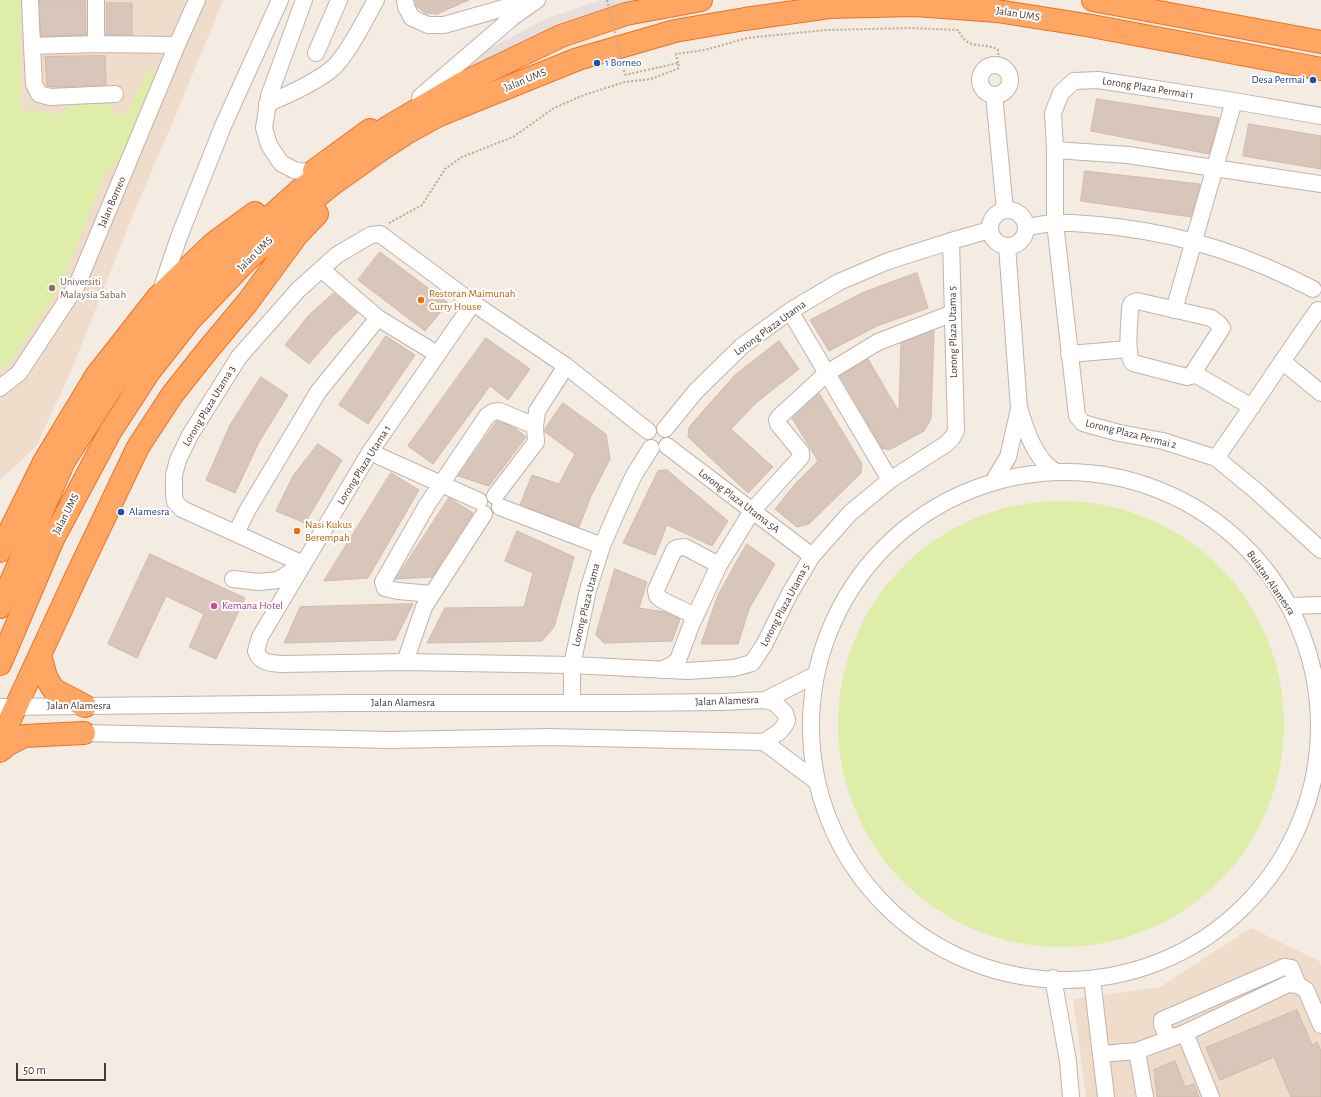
<!DOCTYPE html>
<html>
<head>
<meta charset="utf-8">
<style>
  body { margin:0 }
  #map { position:relative; width:1321px; height:1097px; overflow:hidden; background:#f4ebe3; font-family:"Alegreya Sans",sans-serif }
  canvas { display:block }
  .scale { position:absolute; left:16px; top:1063px; width:90px; height:18px; box-sizing:border-box; border:2px solid #463a33; border-top:0; padding-left:5px; font-size:12px; line-height:14px; white-space:nowrap; color:#463a33; -webkit-text-stroke:3px #fff; paint-order:stroke }
</style>
</head>
<body>
<div id="map">
<canvas width="1321" height="1097"></canvas>
<div class="scale">50 m</div>
</div>
<script>
const context = document.querySelector('canvas').getContext('2d');
context.lineJoin = 'round';
function fill(path, color) {
  context.fillStyle = color;
  context.fill(path, 'evenodd');
}
function strokePath(path, color, width, dash) {
  context.strokeStyle = color;
  context.lineWidth = width;
  context.lineCap = dash ? 'butt' : 'round';
  context.setLineDash(dash || []);
  context.stroke(path);
}
function write(font, color, halo, rows, align = 'center') {
  context.font = font + ' "Alegreya Sans",sans-serif';
  context.lineWidth = 4;
  context.setLineDash([]);
  context.textBaseline = 'middle';
  context.strokeStyle = halo;
  context.fillStyle = color;
  for (const [text, x, y, turn = 0] of rows) {
    context.save();
    context.translate(x, y);
    context.rotate((+turn || 0) * Math.PI / 180);
    context.textAlign = isNaN(turn) ? turn : align;
    if (halo) context.strokeText(text, 0, 0);
    context.fillText(text, 0, 0);
    context.restore();
  }
}
const education = new Path2D(`
  M0 0H223L180 105 137 205 71 371 37 445 19 463 0 479Z
  M1251 928 1319 961 1321 966V1097H1086L1073 999 1160 987Z`);
const green = new Path2D(`
  M0 0H20L21 110 59 114 75 102 107 101 114 113 126 115 147 72 162 67 120 162 106 172 62 283 10 363 0 371Z
  M838 724a223 223 0 1 1 446 0a223 223 0 1 1-446 0Z`);
const parking = new Path2D(`
  M601 0H657L443 82 447 71 546 19Z`);
const building = new Path2D(`
  M40 0H85L86 35 41 36Z
  M415 0H469L437 14 425 13 416 6Z
  M107 3H132V35H107Z
  M105 56 106 85 60 87 47 86 45 57Z
  M1097 99 1219 118 1209 154 1091 131Z
  M1249 124 1321 136V169L1243 156Z
  M1085 171 1200 184 1191 217 1081 201Z
  M380 252 448 303 425 331 358 280Z
  M917 273 928 308 877 326 829 351 810 320 864 292Z
  M334 293 357 313 332 337 309 364 285 345 309 315Z
  M934 331 931 419 924 431 889 450 882 448 840 376 868 359 899 412 901 343Z
  M386 336 415 355 368 424 339 405Z
  M486 338 530 369 508 400 490 386 433 464 408 446Z
  M779 341 799 369 757 402 731 429 773 467 748 493 688 437 689 427 735 375Z
  M261 377 288 395 259 442 235 493 206 480 230 425Z
  M819 393 862 464 861 473 809 524 797 527 775 509 796 483 818 461 792 418Z
  M563 403 606 434 610 459 591 496 579 527 520 505 532 475 559 484 575 454 545 432V429Z
  M497 421 514 427 526 437 489 486 458 476Z
  M318 444 342 460 305 523 276 511 293 476Z
  M667 470 728 521 712 546 667 525 655 555 623 543 658 471Z
  M391 473 419 490 368 578 324 581Z
  M449 498 473 513 432 577 396 579Z
  M517 531 574 557 554 627 542 641 427 643 445 608 524 607 533 573 505 561Z
  M747 544 775 564 749 609 738 644H701L718 595Z
  M150 554 245 598 216 659 189 647 204 614 166 596 137 658 108 644Z
  M615 569 647 582 639 608 665 612 680 619 672 641 604 643 596 635Z
  M413 604 395 640 284 643 300 607Z
  M1297 1010 1312 1045 1317 1042 1321 1051V1097H1291L1274 1057 1220 1080 1206 1048Z
  M1175 1061 1185 1087 1194 1084 1199 1097H1157L1154 1070Z`);
const path = new Path2D(`
  M678 63 676 54 705 50 747 38 826 30 910 28 958 30C960 33 962 38 966 41 975 48 988 43 998 50L999 58 998 65
  M389 223 422 205 445 169 462 157 513 137 554 108 584 95 625 82 651 79 677 69 679 68 678 63 625 75`);
const minor = new Path2D(`
  M30 0 32 46 96 44 177 45
  M96 0V44
  M304 0 269 96 264 128 269 145 281 163 294 170 311 173
  M405 0 406 7 412 18 428 25H444L528 1
  M32 46 34 84 39 94 50 97 115 94
  M316 53 339 0
  M980 80a15 15 0 1 1 30 0a15 15 0 1 1-30 0Z
  M994 95 1005 210
  M420 97 514 16 537 0
  M267 104C285 96 322 80 336 65 352 47 364 21 376 0
  M1321 116 1234 101 1098 80 1074 81 1061 93 1053 113 1055 150V223L1077 416 1083 423 1119 433 1163 441 1216 458 1255 490 1321 550
  M1055 150 1128 155 1321 184
  M990 228a18 18 0 1 1 36 0a18 18 0 1 1-36 0Z
  M1026 227C1035 226 1044 224 1053 223 1073 222 1098 225 1117 227 1189 236 1249 256 1313 289
  M1007 246 1019 408C1025 427 1031 447 1044 462 1047 466 1052 469 1056 472
  M321 269 378 318 437 354
  M160 293 179 237 223 126 280 0
  M1137 301 1211 318 1219 324 1222 328 1191 376 1187 377 1133 363C1125 355 1130 320 1130 308L1132 303Z
  M473 303 370 452 260 637 256 651C260 663 270 663 281 664L405 662 572 665 687 671 734 668 752 663 764 645 790 593 812 556 850 513 890 480 946 444 952 438 956 431 951 241
  M1174 310 1234 101
  M790 311 890 480
  M1069 354 1129 349
  M1282 361 1321 393
  M1193 373 1252 407
  M0 388 19 373 77 285 177 45 197 0
  M665 429 696 391 742 346 790 311 839 282 888 261 951 241 990 230
  M667 446 812 556
  M370 452 479 501
  M1216 458C1251 409 1283 359 1318 310
  M811 726a254 254 0 1 1 508 0a254 254 0 1 1-508 0Z
  M993 482 1008 457 1019 409
  M495 496 536 442 535 426 537 411 566 366
  M500 507 602 546
  M236 533 247 511 318 392 378 318
  M303 564 182 509 175 502 174 494V475L178 460 190 435 239 357 298 290 337 255 371 235 380 234 473 303 566 366 648 431
  M233 579 259 582 278 580 300 566
  M432 594 398 591 385 588 383 582 427 505 487 416 493 412 499 411 535 426
  M1291 606 1321 605
  M695 616 662 600 657 596 656 590 674 550 677 548 685 547 719 565
  M405 662 424 607 484 514
  M661 670 672 665 678 660 692 623 719 565 752 511 801 457V452L778 424 777 420 779 417 827 373 878 342 953 313
  M765 700 815 675
  M572 703V665L588 590 602 546 618 509 634 475 651 448
  M0 707 348 703H624L721 702 765 700 775 703 785 713 787 720 785 725 779 732 764 742 549 737 390 740 84 733
  M764 742 816 781
  M1053 978 1068 1061 1071 1097
  M1092 979 1106 1097
  M1185 1033 1211 1097
  M1169 1039 1162 1025V1020L1284 967 1291 968 1298 985
  M1137 1051 1145 1097
  M1101 1054 1137 1051 1185 1033 1288 984 1298 985 1306 990 1321 1025`);
const highway = new Path2D(`
  M1093 0 1321 42
  M362 146 388 127 461 84 561 36 626 14 701 0
  M314 171 370 130
  M0 551 44 462 96 376 158 297 214 243 255 213
  M0 607 64 461 110 390 154 332 186 294 224 258 300 190 332 167
  M40 655 46 677 53 689 85 706
  M0 664 53 539 110 432 149 372 189 321 242 265 298 212 334 183 382 149 408 132 439 115 578 59 675 31 745 19 829 7 915 5 997 11 1086 25 1321 69
  M0 741 76 577 138 447 172 395 206 352 247 303 297 235 317 214
  M0 751 7 745 24 736 84 733`);
const pathBridge = new Path2D(`
  M607 0 625 75`);
const markers = [
  [597,63,4,"#1a4fb4"],
  [1313,80,4,"#1a4fb4"],
  [52,288,4,"#8d6e63"],
  [421,300,4,"#e8710a"],
  [121,512,4,"#1a4fb4"],
  [297,531,4,"#e8710a"],
  [214,606,4,"#d1479c"]
];
const streetNames = [
  ["Jalan UMS",1018,14,9],
  ["Jalan UMS",525,80,-22],
  ["Lorong Plaza Permai 1",1148,88,9],
  ["Jalan Borneo",112,202,-67],
  ["Jalan UMS",255,254,-44],
  ["Lorong Plaza Utama",770,328,-36],
  ["Lorong Plaza Utama 5",953,332,-91],
  ["Lorong Plaza Utama 3",209,406,-59],
  ["Lorong Plaza Permai 2",1131,434,14],
  ["Lorong Plaza Utama 1",364,465,-58],
  ["Lorong Plaza Utama 5A",739,501,37],
  ["Jalan UMS",66,514,-62],
  ["Bulatan Alamesra",1271,583,55],
  ["Lorong Plaza Utama",586,605,-76],
  ["Lorong Plaza Utama 5",785,605,-62],
  ["Jalan Alamesra",727,701,-2],
  ["Jalan Alamesra",403,703],
  ["Jalan Alamesra",79,706]
];
const transitNames = [
  ["1 Borneo",605,63],
  ["Desa Permai",1305,80,"right"],
  ["Alamesra",129,512]
];
const educationNames = [
  ["Universiti",60,282],
  ["Malaysia Sabah",60,295]
];
const foodNames = [
  ["Restoran Maimunah",429,294],
  ["Curry House",429,307],
  ["Nasi Kukus",305,525],
  ["Berempah",305,538]
];
const hotelNames = [
  ["Kemana Hotel",222,606]
];
fill(education, '#efdccb');
fill(green, '#deeda7');
fill(parking, '#e4dfdc');
fill(building, '#d9c6ba');
strokePath(building, '#d2b9aa', 1);
strokePath(minor, '#c3b3a8', 18);
strokePath(highway, '#ee7323', 24);
strokePath(path, '#c3a894', 2, [2, 2]);
strokePath(minor, '#fff', 16);
strokePath(highway, '#ffa663', 22);
strokePath(pathBridge, '#c3a894', 2, [2, 2]);
for (const [x, y, r, color] of markers) {
  const dot = new Path2D();
  dot.arc(x, y, r, 0, 2 * Math.PI);
  context.fillStyle = color;
  context.fill(dot);
  strokePath(dot, '#fff', 1.5);
}
write('11px', '#463a33', '#fff', streetNames);
write('11px', '#164399', '#fff', transitNames, 'left');
write('11px', '#785e54', '#fff', educationNames, 'left');
write('11px', '#c56008', '#fff', foodNames, 'left');
write('11px', '#b23c85', '#fff', hotelNames, 'left');
</script>
</body>
</html>
